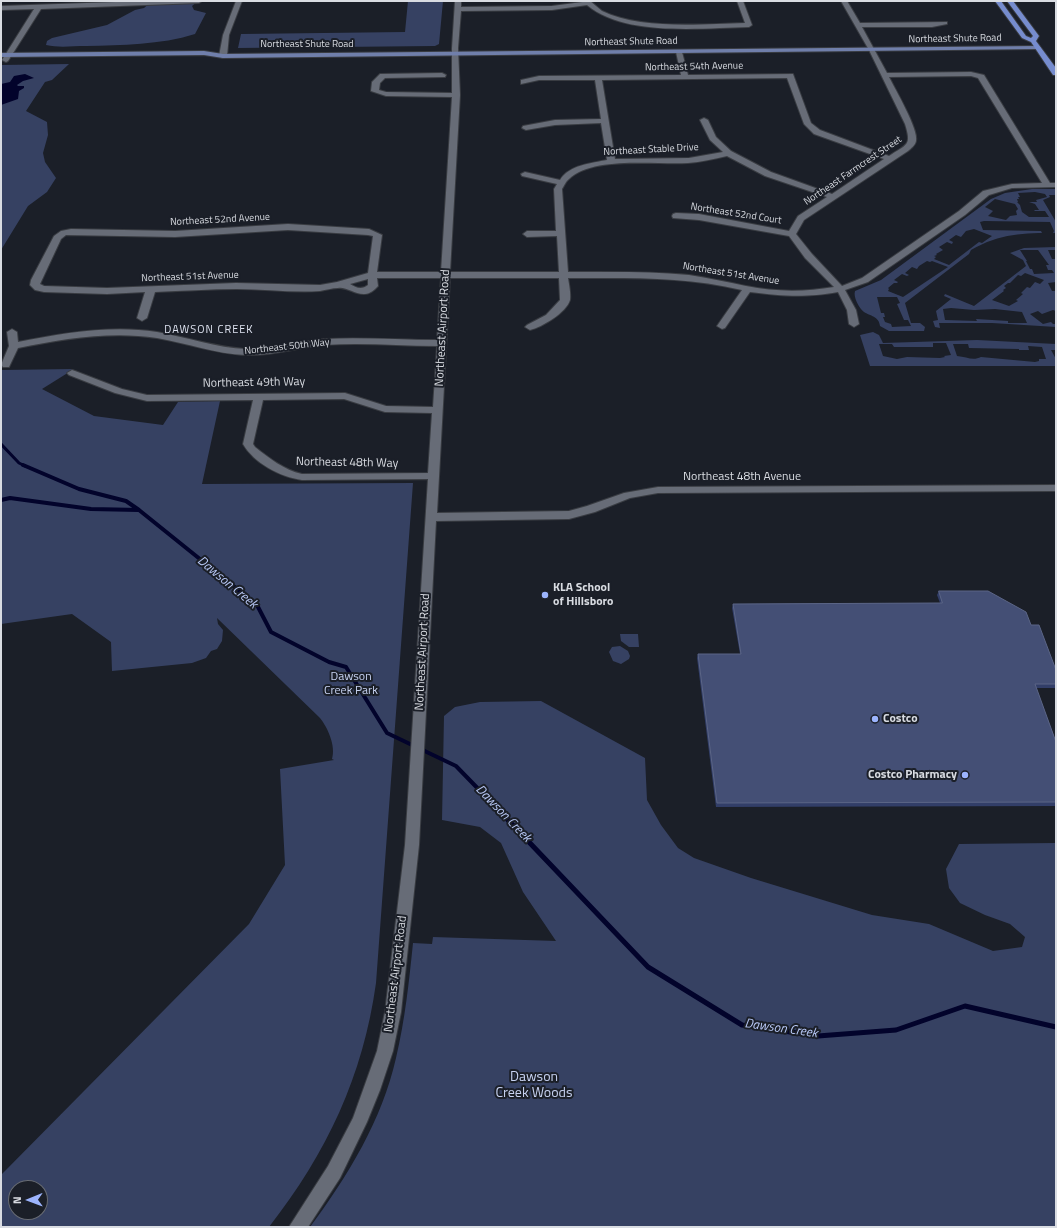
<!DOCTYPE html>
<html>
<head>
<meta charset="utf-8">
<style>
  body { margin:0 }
  #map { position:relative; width:1057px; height:1228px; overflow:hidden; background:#1b1f28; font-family:"Titillium Web",sans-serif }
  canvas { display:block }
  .frame { position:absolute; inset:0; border:2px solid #d9dce2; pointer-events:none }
  .north { position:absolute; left:8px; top:1180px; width:40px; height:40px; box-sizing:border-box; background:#1b1f28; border:1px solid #676b72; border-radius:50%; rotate:269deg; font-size:11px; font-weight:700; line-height:16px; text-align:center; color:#d9dce2 }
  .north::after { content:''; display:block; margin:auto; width:14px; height:18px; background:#9cb4fd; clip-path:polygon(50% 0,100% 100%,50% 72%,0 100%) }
</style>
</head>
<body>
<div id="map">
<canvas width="1057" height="1228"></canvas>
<div class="frame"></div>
<div class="north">N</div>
</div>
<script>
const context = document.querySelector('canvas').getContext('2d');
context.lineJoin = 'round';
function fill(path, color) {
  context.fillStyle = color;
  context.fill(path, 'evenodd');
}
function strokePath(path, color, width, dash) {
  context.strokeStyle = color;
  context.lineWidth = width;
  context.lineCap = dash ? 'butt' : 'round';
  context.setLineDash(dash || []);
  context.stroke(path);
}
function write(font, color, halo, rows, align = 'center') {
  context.font = font + ' "Titillium Web",sans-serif';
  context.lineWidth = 4;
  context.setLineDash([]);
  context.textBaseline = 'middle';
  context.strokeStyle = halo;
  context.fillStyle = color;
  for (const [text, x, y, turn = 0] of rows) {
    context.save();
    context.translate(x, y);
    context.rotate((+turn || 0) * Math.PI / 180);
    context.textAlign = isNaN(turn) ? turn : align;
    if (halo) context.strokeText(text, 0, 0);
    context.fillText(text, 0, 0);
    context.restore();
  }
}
const green = new Path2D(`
  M152 1H198L192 6 194 10 206 13 195 34C160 45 122 45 86 46 72 46 59 48 46 45L47 41 52 38 107 25 135 10 144 8Z
  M408 1H443L439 44 435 46 238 48 241 34 405 32Z
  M69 64 52 80 45 82 26 111 47 122 48 135 43 153 45 162 56 178 47 192 28 206 1 250V65Z
  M1032 189H1056V195H1049L1050 197 1043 200 1056 222V233C1023 233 1001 233 971 250L969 254 905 303 911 323H920L925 327 924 331H889L880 326C879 316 870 316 864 312 859 308 853 297 855 291L881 280 991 199 1005 193ZM1035 192 1045 194 1047 197 1036 200 1037 202H1029L1035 204 1039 210H1034L1035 211H1045L1049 217H1029L1022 212 1020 205 1017 202H1018L1017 199H1019L1018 197H1020L1018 193ZM995 199 1015 204 1018 209 1016 211 1017 215 1010 216 1006 220 988 216 993 211 985 207ZM984 221 1050 222 1054 231 1053 233H1042L1041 231 983 230 980 222ZM974 229 992 236 982 243 979 242 949 265 934 259 936 257 934 256 937 255 936 254 943 250 939 247 947 242 952 244 953 242 949 240 956 235 961 237 966 231ZM927 261 930 262 932 261 948 267 903 297 888 291 889 289 888 288 894 283H897L898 282 894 280 902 274 907 276 909 275 905 273 912 267 917 269 919 266ZM877 297H897L900 303 897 304 904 320H908L911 326 892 327 891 324 885 322 883 317H885L884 313H881Z
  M1056 247V250H1048L1052 259H1056V282L1048 283 1052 291H1056V311L1053 310 1042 314 1038 311 1030 314 1043 324 1051 322 1053 324H1056V327L992 323H939L940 328 935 327 933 321 938 320 936 311 951 299 944 296 945 294 974 306 1026 266 1023 260 1010 253 1024 248ZM1020 250H1038L1049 265H1046L1048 270H1052L1054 273 1034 274 1032 269H1030L1026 261H1027ZM1025 273 1044 280 1040 284 1035 282 1030 288 1027 287 1021 293 1023 294 1016 300 1018 301 1009 306 992 300 1004 291 1003 290 1006 288 1004 286 1008 283H1010L1018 275 1021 276ZM951 308 974 310 995 309 1022 312 1027 323H1008V321L976 319 977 321 945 320 943 309Z
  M873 332 879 335 883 343 977 340 1056 344V350H1051L1056 359V366H870L860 335ZM933 343H946L951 355 944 356 945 357 940 358 907 357 897 359 883 356 879 344H892L894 347H933ZM953 344H968L969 348 1019 349V350H1029L1028 346 1042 347 1046 359H1039V361L1035 362 981 357C973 361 967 357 957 356Z
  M74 369 42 389 94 416 163 425 178 402 220 401 202 484 413 483 376 983C363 1076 327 1153 269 1227H1V1175L249 924 285 865 280 769 334 760 332 759C336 746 328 728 320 718L217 618 218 624 223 630 222 641 217 649 211 651 206 658 192 663 112 671 111 642 72 614 1 624V370ZM16 1188H40V1212H16Z
  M620 634H638L639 647H629L621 641Z
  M620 646 628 651 630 656 629 659 621 664 613 661 609 652 612 647Z
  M541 701 645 758 647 800 661 825 678 848 694 858 751 878 872 915 929 924 993 951 1022 947 1025 937 1010 924 985 915 960 903 949 888 946 869 959 844 1056 843V1227H310C348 1176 382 1120 396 1058 405 1020 409 982 413 943L432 944 433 937 556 941 523 892 501 843 480 827 442 820 444 716 455 707 480 702Z`);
const water = new Path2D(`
  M25 74 34 78 23 81 17 85 18 86H24V88L19 91 18 99 1 105V84L10 82 14 76Z`);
const streamFar2 = new Path2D(`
  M1 444 19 463 25 466`);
const streamFar1 = new Path2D(`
  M23 465 79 489 126 501 139 510 257 605 271 632 329 662 346 667 387 733 456 766 489 800
  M1 500 10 498 91 509 139 510`);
const stream = new Path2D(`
  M488 799 648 967 742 1025 818 1036 896 1030 965 1006 1056 1027`);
const minor = new Path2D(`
  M144 1H202L199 3 41 9 8 61 6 62 2 60 34 9 1 10V6Z
  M236 1H242L229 35 227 56 223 58 219 56 223 35Z
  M455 1H461V7L552 6 590 1C594 4 598 8 602 11 640 30 703 24 745 23L737 1H743L752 25 749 27C702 28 625 37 587 5L552 10 461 11 458 48 460 95 450 272H559L557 236 527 237 523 234 527 231H556L554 189 557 184 522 176 521 174 525 172 560 180C569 165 592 163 607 160L601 123 555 125 526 130 522 128 523 126 555 120 601 119 595 80H539L521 84V80L539 76 681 75 676 52 679 50 682 52 688 75 793 74 811 123 820 130 889 156C907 144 912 146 905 124L869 50 841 1H847L860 23 947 22V24L932 27H862L887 73 971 72 984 75 1050 183H1056V187L1012 188 989 195 965 215 868 282 845 290 856 310 859 324 854 327 849 324 847 310 838 292C804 298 783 296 750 292L725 328 722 329 717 326 742 290C684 276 626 278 568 278 569 284 571 294 570 300 566 313 542 327 530 330L525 327 527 325 546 315 560 300 559 278H450L437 513 569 511 587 506 624 493 658 487 1056 485V491L658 493 630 498 595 512 569 519 436 521 419 845 401 1012 393 1051 380 1090 367 1122 340 1178 308 1227H289L328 1166 353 1118 377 1051 385 1012 405 845 428 479 302 480C280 477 254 463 243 444L253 400 147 401 115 393 69 375 67 373 72 370 75 371 122 389 147 395 345 393 386 406 433 407 437 346C400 346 362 342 325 345 298 347 273 356 246 355 215 354 187 343 157 338 110 331 63 339 18 348L9 367H3L1 365 9 346 7 332 12 329 17 332 18 342C64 333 111 325 157 332 187 337 216 348 247 349 273 350 299 341 325 339 362 337 400 340 437 340L441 278H377L378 286C363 304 350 286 338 288 332 288 326 290 320 291 293 293 265 289 237 289 210 289 182 291 155 292L147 318 142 321 137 318 145 292 107 294 44 292 35 290 30 285 31 280 54 236 61 231 71 229 175 231 288 224 369 229 382 235 377 272H441L452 97 386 96 371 91 372 82 380 74 442 73 446 75 445 77 385 78 380 83 379 90 386 92 452 93V48ZM971 76 978 78 1042 183 1012 184 983 191 959 211 862 278 842 286 812 254 796 234 804 220 908 151C911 148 915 146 916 141 919 130 895 89 889 77ZM787 78 804 124 814 134 884 159 832 194 771 172 731 151 716 137 708 120 704 118 700 120 710 140 723 152 689 158 615 159 602 80ZM727 156 765 176 827 197 798 216 789 231 699 214 676 213 673 214 672 216 673 218 699 220 789 236 805 258 834 287C805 292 775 292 746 286 727 282 709 278 689 275 649 271 608 272 568 272L562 189C564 186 566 181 569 179 593 156 656 165 688 163 701 162 714 159 727 156ZM288 230 368 235 373 236 368 273 337 282 320 285 236 283 107 288 44 286 40 284 61 239 66 235 175 237ZM368 279V285C362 290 356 288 350 284ZM344 399 385 412 432 413 428 473 302 474C284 470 269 458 255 447L253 444 263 400Z`);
const major = new Path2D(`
  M1038 46 1041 48 1040 49 223 58 204 55 1 57V53L204 51 223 54Z`);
const highway = new Path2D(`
  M995 1H1001L1026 36 1031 38 1033 36 1007 1H1013L1039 36 1036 41 1056 68V75H1053L1031 42 1022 38Z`);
const wall = new Path2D(`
  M939 591 1031 625 1056 670V688H1036L1056 742V806L716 807 697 658 698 654H740L732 608 733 604 940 603 937 595Z`);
const building = new Path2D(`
  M939 591H988L1026 612 1031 625H1039L1056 670V684H1035L1056 742V802L717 803 698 654H741L733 604 942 603Z`);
const markers = [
  [545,595,4,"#9cb4fd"],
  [875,719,4,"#9cb4fd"],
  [965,775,4,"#9cb4fd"]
];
const farStreetnames = [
  ["Northeast Shute Road",955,39,-1],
  ["Northeast Shute Road",631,42,-1],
  ["Northeast Shute Road",307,45],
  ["Northeast 54th Avenue",694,67,-1],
  ["Northeast Stable Drive",651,150,-3],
  ["Northeast Farmcrest Street",853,171,-34],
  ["Northeast 52nd Court",736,214,9],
  ["Northeast 52nd Avenue",220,220,-3],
  ["Northeast 51st Avenue",731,274,9],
  ["Northeast 51st Avenue",190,277,-2],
  ["Northeast 50th Way",287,347,-6]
];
const farNeighbourhoodnames = [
  ["DAWSON CREEK",209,330]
];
const streetNames = [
  ["Northeast Airport Road",443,328,-87],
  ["Northeast 49th Way",254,383,-1],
  ["Northeast 48th Way",347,463,1],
  ["Northeast 48th Avenue",742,477],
  ["Northeast Airport Road",423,652,-87],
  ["Northeast Airport Road",396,974,-83]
];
const poiNames = [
  ["KLA School",553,588],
  ["of Hillsboro",553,602],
  ["Costco",883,719],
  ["Costco Pharmacy",957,775,"right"]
];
const parkNames = [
  ["Dawson",351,677],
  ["Creek Park",351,691]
];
const waterNames = [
  ["Dawson Creek",227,583,40],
  ["Dawson Creek",503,814,46],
  ["Dawson Creek",781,1029,8]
];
const nearParknames = [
  ["Dawson",534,1078],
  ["Creek Woods",534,1094]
];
fill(green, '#364162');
fill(water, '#02032b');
strokePath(streamFar2, '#02032b', 3);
strokePath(streamFar1, '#02032b', 4);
strokePath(stream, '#02032b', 5);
strokePath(minor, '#393c42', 2);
strokePath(major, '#393c42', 2);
strokePath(highway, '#393c42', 2);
fill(minor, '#676c77');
fill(major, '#707fab');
fill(highway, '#768cce');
fill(wall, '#323e68');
fill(building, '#444f75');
strokePath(building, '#5b6586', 1);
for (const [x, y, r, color] of markers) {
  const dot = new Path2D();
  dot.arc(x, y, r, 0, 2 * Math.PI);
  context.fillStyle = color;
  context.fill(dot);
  strokePath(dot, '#1b1f28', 1.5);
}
write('10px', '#d9dce2', '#1b1f28', farStreetnames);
context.letterSpacing = '1px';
write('11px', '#dfe4f1', '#1b1f28', farNeighbourhoodnames);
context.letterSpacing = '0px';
write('12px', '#d9dce2', '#1b1f28', streetNames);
write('bold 12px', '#d9dce2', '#1b1f28', poiNames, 'left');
write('12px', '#c7d2f1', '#1b1f28', parkNames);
write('italic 13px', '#b8c8f6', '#1b1f28', waterNames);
write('14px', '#c7d2f1', '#1b1f28', nearParknames);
</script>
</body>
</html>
